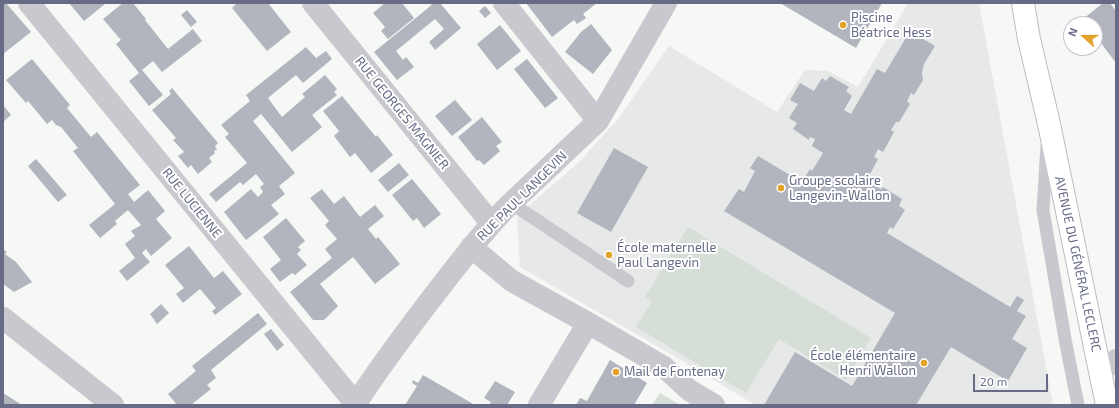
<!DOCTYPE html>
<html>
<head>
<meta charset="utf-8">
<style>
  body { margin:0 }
  #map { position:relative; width:1119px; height:408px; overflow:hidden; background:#f6f8f5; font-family:"Exo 2",sans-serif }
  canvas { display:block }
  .frame { position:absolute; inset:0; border:4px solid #676b86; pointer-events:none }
  .north { position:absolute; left:1063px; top:16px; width:40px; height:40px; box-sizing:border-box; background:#fff; border:1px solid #c2c4cf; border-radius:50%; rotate:291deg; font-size:11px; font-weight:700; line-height:16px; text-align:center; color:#676b86 }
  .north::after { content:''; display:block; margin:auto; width:14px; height:18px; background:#e3a229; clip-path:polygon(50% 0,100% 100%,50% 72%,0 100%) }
  .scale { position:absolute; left:973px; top:374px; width:75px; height:18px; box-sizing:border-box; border:2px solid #676b86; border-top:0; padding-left:5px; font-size:12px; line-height:14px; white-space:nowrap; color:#676b86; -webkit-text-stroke:3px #fff; paint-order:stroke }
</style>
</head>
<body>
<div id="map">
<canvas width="1119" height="408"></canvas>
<div class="frame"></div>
<div class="north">N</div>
<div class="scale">20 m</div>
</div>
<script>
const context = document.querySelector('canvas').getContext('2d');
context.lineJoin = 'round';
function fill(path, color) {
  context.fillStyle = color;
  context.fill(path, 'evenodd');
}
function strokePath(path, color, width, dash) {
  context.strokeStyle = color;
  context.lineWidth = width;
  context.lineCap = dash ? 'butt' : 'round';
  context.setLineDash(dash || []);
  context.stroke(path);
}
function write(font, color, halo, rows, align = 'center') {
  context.font = font + ' "Exo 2",sans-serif';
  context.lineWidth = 4;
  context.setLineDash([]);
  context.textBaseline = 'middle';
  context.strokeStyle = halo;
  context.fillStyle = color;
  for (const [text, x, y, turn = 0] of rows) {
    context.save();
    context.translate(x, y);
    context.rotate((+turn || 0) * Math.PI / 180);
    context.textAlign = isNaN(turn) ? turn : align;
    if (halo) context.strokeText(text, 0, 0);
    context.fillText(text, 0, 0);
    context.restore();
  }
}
const built = new Path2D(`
  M908 3H979L1053 405H755L679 359 520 267 517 216 581 160 618 119 669 46 777 112 805 70 828 71 858 87Z`);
const green = new Path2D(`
  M688 227 871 338 846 380 779 339 746 393 636 327 652 301 645 297Z
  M660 393 680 405H652Z`);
const building = new Path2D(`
  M3 3H6L31 32 3 54Z
  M69 3H104L105 4 84 21Z
  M123 3H133L146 19 145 20 168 49 193 29 202 41 162 72 153 61 142 70 163 95 149 106 129 81 139 73 116 44 121 40 103 19Z
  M237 3H268L291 32 267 51 232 8Z
  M385 3H402L414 18 388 39 381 31 385 27 373 13Z
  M433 3H440L461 28 435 50 429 42 444 29 435 19 396 51 403 60 406 57 414 67 397 80 374 52 428 8Z
  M526 3H597L583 14 586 18 577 24 574 20 552 37Z
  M780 3H882L856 48Z
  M1103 3H1110L1116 11V63L1095 35V24H1087L1083 19Z
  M485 6 491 13 485 18 479 11Z
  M187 10 197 22 191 27 181 15Z
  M591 24 612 50 593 74 565 52 581 32Z
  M500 25 521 51 497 70 477 44Z
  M910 31 935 46 924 64 922 73 923 80 914 95 911 93 907 101 910 104 899 122H896L891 130 894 132 883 152 878 149 874 157 878 159 868 178 877 183 875 186 881 189 883 187 902 199 899 206 905 210 893 229 890 227 887 233 1010 307 1017 296 1024 300 1017 311 1026 316 1012 339 1027 348 1008 381 951 347 916 405H764L795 352 852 386 895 313 724 211 739 189 744 192 755 171 750 168 758 156 802 182 810 169 812 171 823 153 812 146 815 139 810 137 809 140 793 129 797 123 789 118 798 104 790 100 800 83 814 91 822 78 826 81 830 76 849 87 846 91 852 96 844 110 851 114 877 69 885 73Z
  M306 47 316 58 326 51 332 59 303 83 296 75 268 98 282 117 305 97 302 94 325 75 337 89 334 92 337 95 312 115 322 127 292 152 261 114 253 121 295 173 279 186 285 194 271 205 279 214 246 240 224 212 251 189 258 197 263 192 260 187 264 184 256 174 243 185 240 182 216 202 209 194 247 163 225 137 229 134 221 125 250 101 246 95Z
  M32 59 70 105 67 108 91 137 97 132 140 185 128 194 134 202 148 190 165 211 156 219 172 238 151 256 146 249 142 253 150 262 127 281 119 271 135 258 125 244 135 236 131 231 141 225 128 210 115 221 117 224 100 238 89 225 115 204 73 151 78 148 61 127 56 125 52 120 47 124 28 101 26 103 6 80Z
  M527 59 558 98 545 108 514 69Z
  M172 88 218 143 215 146 217 149 214 151 215 153 209 158 212 162 198 174 191 165 188 168 178 156 184 152 173 140 176 138 152 110 171 94 169 91Z
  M342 96 376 137 377 135 393 155 371 173 355 153 350 157 334 136 339 131 323 111Z
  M455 100 472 120 452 136 435 116Z
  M3 105 11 115 3 122Z
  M482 117 502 142 496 146 500 151 484 165 479 160 477 161 458 137Z
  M614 148 648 167 611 232 577 213Z
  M36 159 67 195 58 202 28 166Z
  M399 163 409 175 388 192 378 180Z
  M412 179 441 214 424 228 417 218 413 221 392 195Z
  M322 189 334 204 344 196 360 217 375 205 384 216 368 229 376 239 378 237 400 264 375 284 353 257 320 284 338 306 324 320H313L290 292 332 258 325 249 337 239 325 225 329 221 310 198Z
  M286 218 305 241 298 247 301 250 297 254 307 265 295 275 292 273 280 282 270 269 281 260 263 237Z
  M189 246 214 278 223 271 242 294 215 315 212 311 216 308 200 289 183 303 176 294 184 288 165 265Z
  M3 249 7 252 5 254 16 262 32 282 14 292 3 284Z
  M161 304 169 313 157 324 150 314Z
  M258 313 267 324 211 370 216 378 207 385 211 389 191 405H177L168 394 196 371 192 366Z
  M271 329 284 345 277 351 264 334Z
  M610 360 647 383 634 405H576L580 398 587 401Z
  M423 375 475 405H405L417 386 412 383 413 380 418 383Z
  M495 381 515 392 507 405H489L491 402 484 398Z
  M3 393 22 405H3Z`);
const service = new Path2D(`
  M1047 145 1043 210 1065 339 1078 405
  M511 203 628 281`);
const minor = new Path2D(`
  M29 3 355 403
  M313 3 491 223
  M504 3 598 121
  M471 247 512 281 588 323 664 367 689 390 714 405
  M3 318 113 405
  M1100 372 1116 360
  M355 405C377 370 403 336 428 303 453 271 477 238 506 208L598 121 666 3
  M539 405 588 323`);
const secondary = new Path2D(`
  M1023 3 1029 39 1049 124 1107 405`);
const markers = [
  [843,25,4,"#e3a229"],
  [781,188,4,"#e3a229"],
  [609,255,4,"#e3a229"],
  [924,363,4,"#e3a229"],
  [616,372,4,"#e3a229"]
];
const poiNames = [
  ["Piscine",851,18],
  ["Béatrice Hess",851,33],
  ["Groupe scolaire",789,181],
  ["Langevin-Wallon",789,196],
  ["École maternelle",617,248],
  ["Paul Langevin",617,263],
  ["École élémentaire",916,356,"right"],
  ["Henri Wallon",916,371,"right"],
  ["Mail de Fontenay",624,372]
];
const streetNames = [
  ["RUE GEORGES MAGNIER",402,113,51],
  ["RUE PAUL LANGEVIN",522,196,-45],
  ["RUE LUCIENNE",192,203,51],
  ["AVENUE DU GÉNÉRAL LECLERC",1078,264,78]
];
fill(built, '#e7e8e8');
fill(green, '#d6dfd7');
fill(building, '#b2b4be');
strokePath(secondary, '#bcbdc4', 24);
strokePath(service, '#c8c9ce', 13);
strokePath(minor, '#c8c9ce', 22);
strokePath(secondary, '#fff', 22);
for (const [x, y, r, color] of markers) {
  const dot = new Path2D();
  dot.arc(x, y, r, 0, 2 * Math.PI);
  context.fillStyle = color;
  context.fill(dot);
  strokePath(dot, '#fff', 1.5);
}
write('13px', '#676b86', '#fff', poiNames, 'left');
write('13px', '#676b86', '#fff', streetNames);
</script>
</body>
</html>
